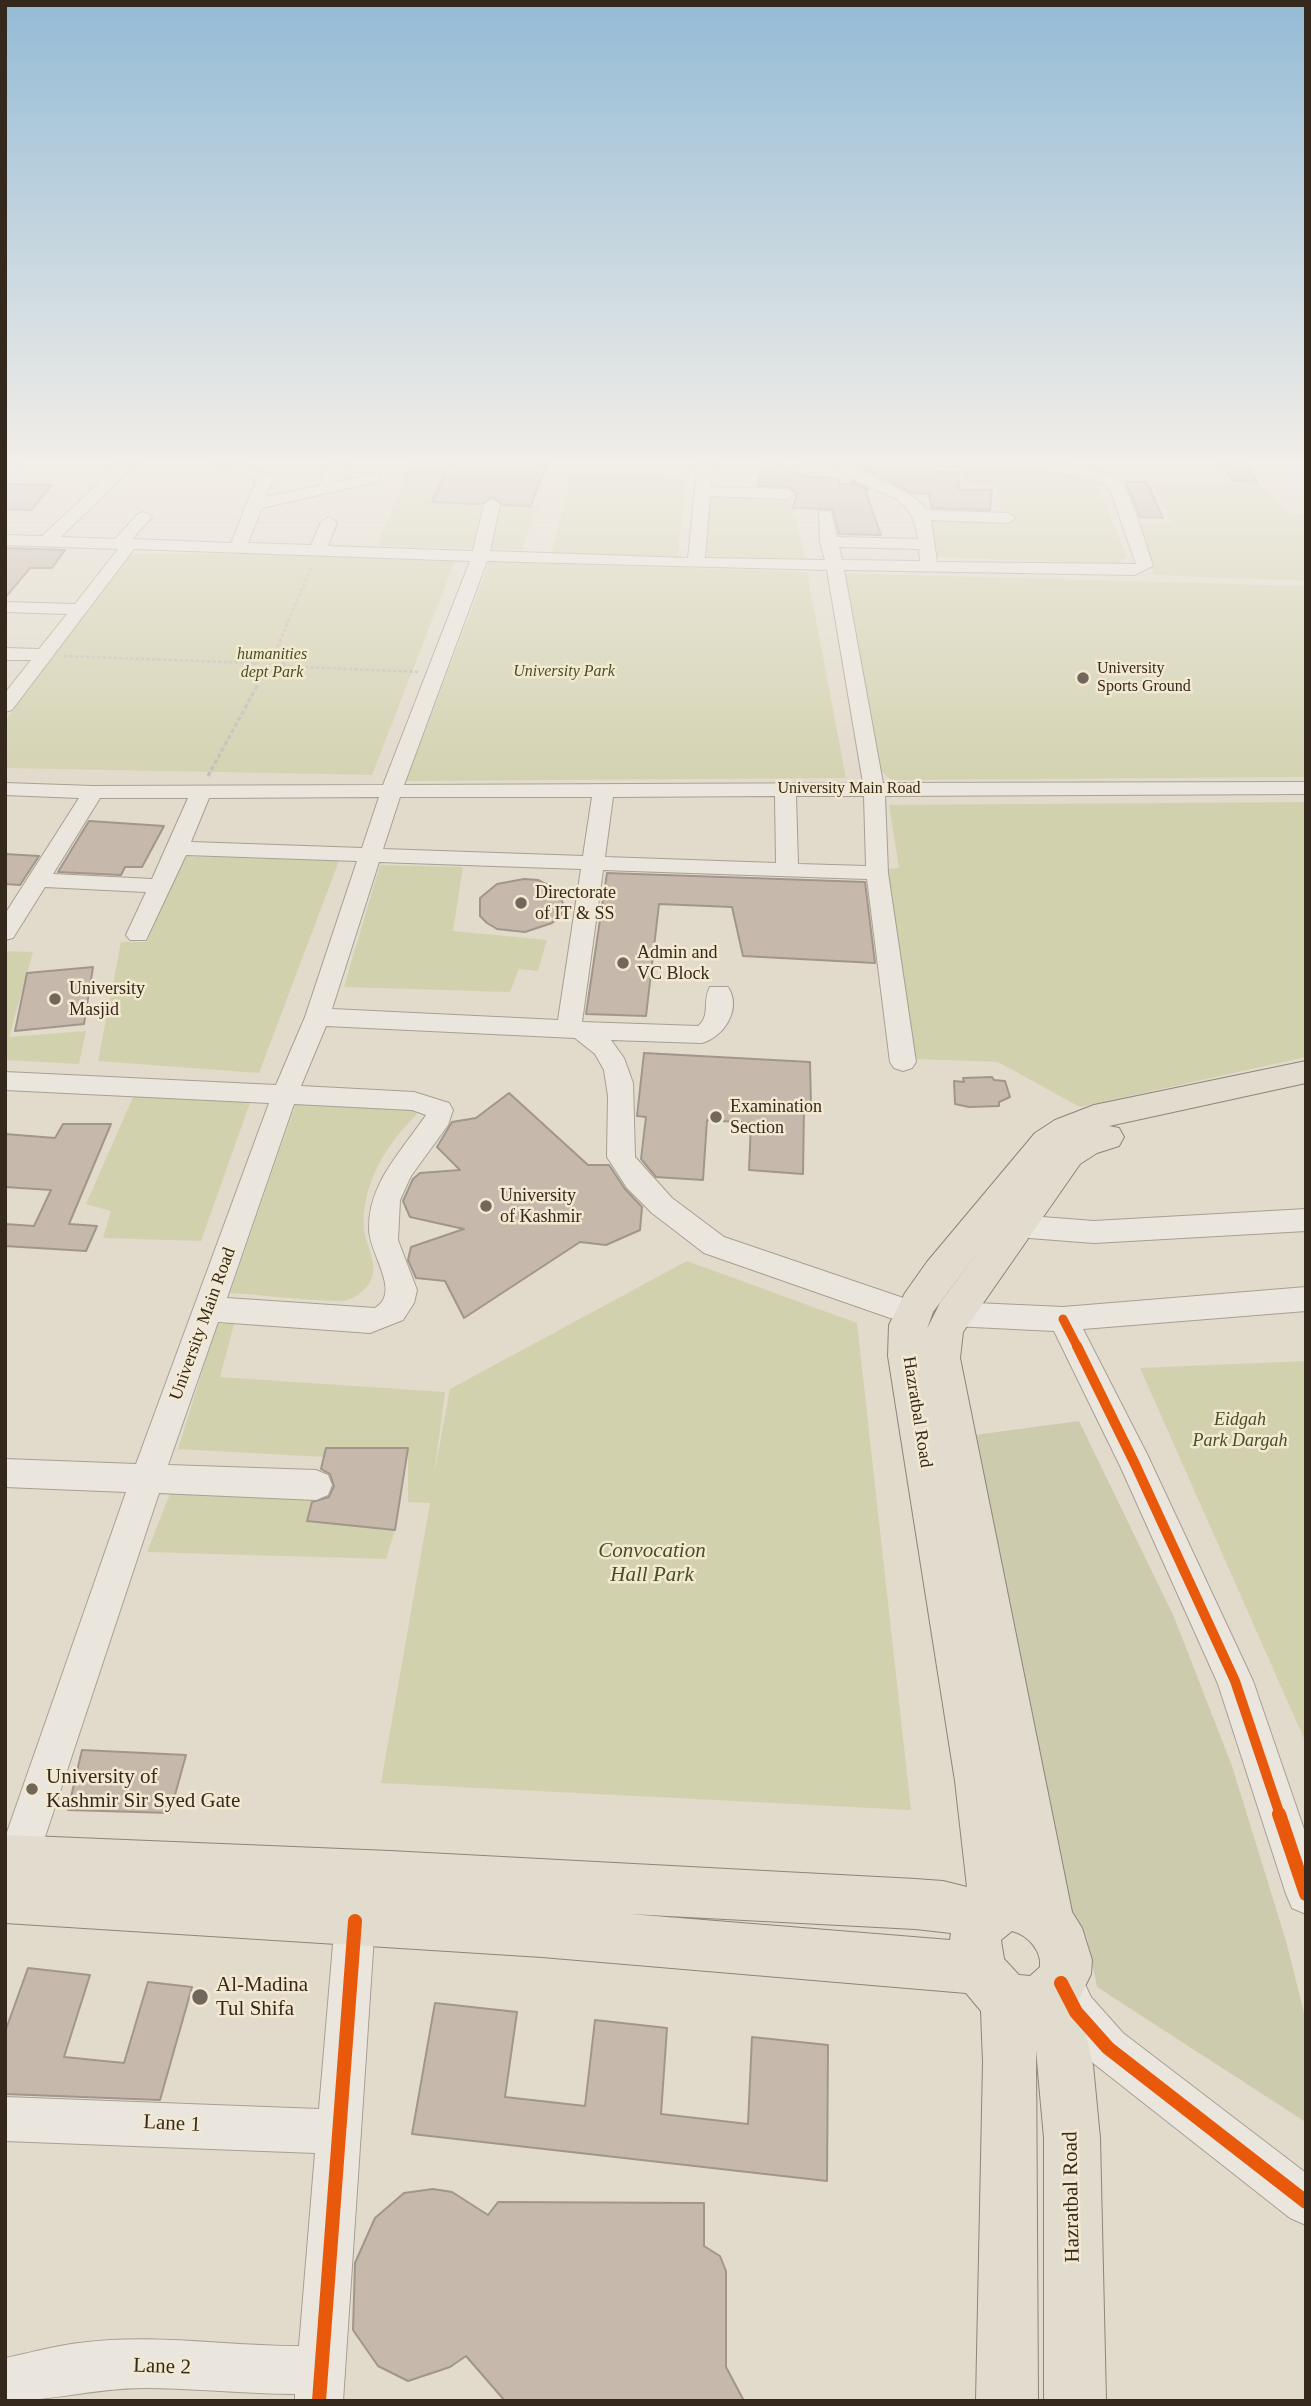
<!DOCTYPE html>
<html>
<head>
<meta charset="utf-8">
<style>
  body { margin:0 }
  #map { position:relative; width:1311px; height:2406px; overflow:hidden; background:#e2dacb; font-family:"Times New Roman",serif }
  canvas { display:block }
  .frame { position:absolute; inset:0; border:7px solid #35291e; pointer-events:none }
</style>
</head>
<body>
<div id="map">
<canvas width="1311" height="2406"></canvas>
<div class="frame"></div>
</div>
<script>
const context = document.querySelector('canvas').getContext('2d');
context.lineJoin = 'round';
function fill(path, color) {
  context.fillStyle = color;
  context.fill(path, 'evenodd');
}
function strokePath(path, color, width, dash) {
  context.strokeStyle = color;
  context.lineWidth = width;
  context.lineCap = dash ? 'butt' : 'round';
  context.setLineDash(dash || []);
  context.stroke(path);
}
function write(font, color, halo, rows, align = 'center') {
  context.font = font + ' "Times New Roman",serif';
  context.lineWidth = 5;
  context.setLineDash([]);
  context.textBaseline = 'middle';
  context.strokeStyle = halo;
  context.fillStyle = color;
  for (const [text, x, y, turn = 0] of rows) {
    context.save();
    context.translate(x, y);
    context.rotate((+turn || 0) * Math.PI / 180);
    context.textAlign = isNaN(turn) ? turn : align;
    if (halo) context.strokeText(text, 0, 0);
    context.fillText(text, 0, 0);
    context.restore();
  }
}
const green = new Path2D(`
  M452 460 433 502 539 506 521 550 378 546 411 461Z
  M961 467 1057 470 1094 477 1127 557 1118 564 931 557 925 519 1014 521 1011 515H1002L997 486 968 485Z
  M571 474 687 479 677 560 551 557Z
  M1152 483H1258L1289 513 1306 514V581L1154 575 1138 524 1172 523Z
  M708 496 791 500 806 562 702 559Z
  M130 554H299L455 561 372 775 5 768V721Z
  M490 561 807 572 846 778 406 781Z
  M837 573 1306 586V777L891 780 880 770Z
  M1306 802V1057L1080 1107 998 1062 916 1059 886 869 899 868 889 805Z
  M182 856 339 861 259 1073 98 1061 121 942H147Z
  M380 865 463 867 453 931 547 940 538 971 519 969 510 992 344 987Z
  M5 951 33 952 9 1037 86 1031 79 1064 5 1060Z
  M134 1095 251 1100 201 1241 103 1238 111 1211 86 1204Z
  M296 1103 418 1106 416 1115C387 1144 361 1184 364 1228 365 1242 376 1261 373 1274 371 1287 355 1300 342 1301 306 1301 267 1295 230 1293Z
  M687 1261 857 1323 911 1810 381 1783 430 1503 408 1502V1449L327 1448 324 1457 178 1449 217 1324H234L220 1377 445 1392 434 1476 450 1389Z
  M1306 1361V1743L1140 1368Z
  M171 1491 313 1498 307 1521 395 1530 386 1559 147 1552Z`);
const cemetery = new Path2D(`
  M1079 1421 1174 1617 1232 1766 1286 1941 1306 2021 1304 2121 1097 1987 1087 1938 1067 1903 975 1435Z`);
const building = new Path2D(`
  M1219 457H1242L1257 482 1233 481Z
  M452 460 547 464 531 506 503 505 493 497 481 504 432 502Z
  M765 462 778 463 799 475 839 479V484H852V481L869 490H865L881 535 839 534 833 509 793 508 797 493 788 487 757 486Z
  M860 466 915 467V471L958 472 959 490H992L990 510 932 508 929 494 912 493Z
  M1126 482H1147L1163 518 1140 517Z
  M5 484 52 485 31 510 5 509Z
  M5 548 65 550 52 568H30L5 598Z
  M89 821 164 826 142 867H125L121 875 58 872Z
  M5 854 39 856 20 885 5 884Z
  M607 873 865 882 875 963 743 956 732 907 659 904 646 1016 586 1014Z
  M524 879 538 880 559 891 564 907 560 916 552 923 525 932 497 929 487 923 480 916V898L497 884Z
  M93 967 84 1024 15 1031 27 973Z
  M644 1053 810 1062 811 1107H804L803 1174 749 1170 751 1123 707 1120 703 1180 656 1177 641 1159 646 1117 637 1116Z
  M992 1077 994 1080 1005 1081 1010 1097 999 1102V1106L969 1107 955 1104 954 1081 964 1082 963 1078Z
  M509 1093 588 1165H609L625 1189 642 1207 640 1230 606 1245 580 1242 464 1318 445 1281 416 1278 408 1260 411 1247 464 1229 410 1217 403 1201 413 1179 420 1173 460 1170 437 1147 452 1122 476 1118Z
  M63 1124H111L69 1224 97 1226 86 1251 5 1246V1224L34 1226 51 1190 5 1187V1134L55 1138Z
  M326 1448H408L395 1530 307 1521 312 1502 329 1497 334 1486 330 1474 321 1469Z
  M82 1750 186 1755 170 1813 68 1810Z
  M28 1968 90 1975 64 2057 124 2063 148 1982 192 1987 160 2100 5 2094V2032Z
  M435 2003 517 2012 505 2097 585 2106 595 2020 667 2028 661 2114 748 2124 752 2037 828 2045 827 2181 412 2134Z
  M433 2189 452 2192 488 2215 498 2202 704 2203V2246L720 2256 726 2271V2367L744 2401H505L466 2356 450 2367 408 2381 378 2366 353 2330 355 2263 375 2218 404 2193Z`);
const pathFar1 = new Path2D(`
  M64 656 254 663
  M268 657 282 659 284 664 270 672 254 668 256 661Z
  M273 657 312 566
  M283 666 418 672
  M256 688 265 672`);
const path = new Path2D(`
  M208 776 257 686`);
const minor = new Path2D(`
  M12 457H28L5 477V464Z
  M127 457H143L61 537 115 539 138 514 144 512 152 517 132 539 231 543 256 481 201 457H222L270 476 273 479 266 497 319 486 334 457H349L336 482 375 473 380 475V481L262 508 248 543 311 545 321 522 329 517 337 522 328 546 473 551 484 504 492 499 500 504 490 551 688 558 698 457H713L711 487 787 489 795 494 787 499 710 496 705 558 825 560 820 542 819 511H831L837 537 918 539C911 480 864 502 836 463L808 462 801 457C854 457 1090 449 1121 482 1131 492 1147 549 1153 566L1134 575 844 570 883 783 1306 782V794L885 796 888 873 916 1062 912 1068 903 1071 894 1068 890 1062 867 879 603 870 582 1022 698 1026C711 1016 702 1000 710 987H728C742 1009 724 1037 702 1043L611 1040 624 1058 633 1083 635 1157 672 1198 724 1237 924 1305 928 1314 924 1323 913 1326 704 1253 652 1213 627 1188 607 1157 608 1096 604 1070 595 1054 575 1038 326 1026 301 1086 414 1092 449 1103 453 1110 448 1125 411 1176 400 1200 398 1240 417 1290 414 1303 403 1320 370 1333 218 1322 168 1465 316 1470 328 1475 332 1485 328 1495 316 1500 159 1493 37 1861 31 1875 17 1881 5 1876V1838L126 1492 5 1487V1459L136 1464 269 1103 5 1090V1072L276 1085 305 1017 357 861 186 855 146 940H130L126 935 146 892 45 887 13 938 5 940V914L79 798 5 795V783L93 786 383 785 470 561 134 549 12 710 5 712V693L31 660H5V648L39 649 67 614 5 612V602L75 604 118 549 5 545V535L42 536ZM852 463C904 465 1074 462 1109 487L1136 564 937 562 931 520 1008 523 1016 518 1008 513 927 510C908 485 874 484 852 463ZM839 547 919 549 920 561 842 560ZM487 561 827 570 863 783 404 785ZM775 796 776 863 605 857 613 797ZM796 796H864L866 866 798 864ZM379 797 362 848 191 842 209 798ZM400 797H592L583 856 383 849ZM100 798H188L152 879 53 874ZM379 862 581 869 558 1020 332 1009ZM294 1104 412 1110 426 1115C402 1151 368 1183 369 1229 369 1254 402 1292 375 1308L227 1298Z
  M1306 1209V1231L1094 1243 1016 1237 1006 1234 1002 1226 1006 1218 1016 1215 1094 1221Z
  M1306 1287V1311L1083 1329 1147 1454 1253 1681 1306 1835V1914L1292 1908 1286 1894 1218 1684 1121 1468 1054 1331 953 1326 942 1323 938 1314 942 1305 953 1302 1063 1307Z
  M355 1901 369 1907 375 1921 343 2401H295V2394C245 2394 195 2388 144 2388 97 2388 52 2401 5 2401V2358C30 2353 54 2346 79 2343 151 2333 227 2346 299 2346L315 2153 5 2141V2097L319 2109 335 1921 341 1907Z
  M1064 1966 1079 1972 1091 1997 1123 2033 1306 2173V2225L1290 2218 1093 2063 1061 2027 1043 1987 1049 1972Z`);
const major = new Path2D(`
  M1306 1061V1083L1109 1126 1119 1128 1124 1137 1119 1146 1097 1153 1080 1164 963 1332 960 1358 1072 1912 1082 1928 1092 1960 1091 1974 1078 2001 1093 2065 1100 2138 1106 2401H1044V2138L1036 2050 1038 2401H976L983 2062 981 2011 966 1993 542 1957 5 1923V1835L390 1851 915 1879 943 1881 967 1887 955 1781 888 1356 889 1325 905 1293 927 1262 1035 1133 1055 1120 1094 1105ZM984 1244 940 1303 927 1329 933 1312ZM630 1914 915 1929 951 1933 950 1940ZM1012 1931C1028 1935 1042 1951 1040 1967L1030 1976 1019 1975 1004 1959 1001 1940Z`);
const cyclewayFar2 = new Path2D(`
  M1063 1319 1078 1348`);
const cyclewayFar1 = new Path2D(`
  M1077 1346 1135 1464 1235 1681 1280 1815`);
const cycleway = new Path2D(`
  M1279 1814 1306 1894
  M1061 1983 1076 2012 1108 2048 1306 2202
  M319 2401 355 1921`);
const markers = [
  [1083,678,7,"#72675b"],
  [521,903,7,"#72675b"],
  [623,963,7,"#72675b"],
  [55,999,7,"#72675b"],
  [716,1117,7,"#72675b"],
  [486,1206,7,"#72675b"],
  [32,1789,7,"#72675b"],
  [200,1997,9,"#72675b"]
];
const farParknames = [
  ["humanities",272,655],
  ["dept Park",272,673],
  ["University Park",564,672]
];
const farPoinames = [
  ["University",1097,669],
  ["Sports Ground",1097,687]
];
const farStreetnames = [
  ["University Main Road",849,789]
];
const poiNames = [
  ["Directorate",535,893],
  ["of IT & SS",535,914],
  ["Admin and",637,953],
  ["VC Block",637,974],
  ["University",69,989],
  ["Masjid",69,1010],
  ["Examination",730,1107],
  ["Section",730,1128],
  ["University",500,1196],
  ["of Kashmir",500,1217]
];
const streetNames = [
  ["University Main Road",203,1324,-70],
  ["Hazratbal Road",917,1412,81]
];
const parkNames = [
  ["Eidgah",1240,1420],
  ["Park Dargah",1240,1441]
];
const nearParknames = [
  ["Convocation",652,1551],
  ["Hall Park",652,1575]
];
const nearPoinames = [
  ["University of",46,1777],
  ["Kashmir Sir Syed Gate",46,1801],
  ["Al-Madina",216,1985],
  ["Tul Shifa",216,2009]
];
const nearStreetnames = [
  ["Lane 1",172,2124,3],
  ["Hazratbal Road",1072,2197,-91],
  ["Lane 2",162,2367,2]
];
fill(green, '#d2d1ae');
fill(cemetery, '#cccbae');
fill(building, '#c6b9ac');
strokePath(building, '#a2968b', 2);
strokePath(minor, '#a79f95', 2);
strokePath(major, '#8c857b', 2);
strokePath(pathFar1, '#c3bdb4', 2.5, [3.5, 2]);
strokePath(path, '#c3bdb4', 3.5, [4.5, 2.5]);
fill(minor, '#eae6dd');
fill(major, '#e2dcce');
strokePath(cyclewayFar2, '#e8590c', 9);
strokePath(cyclewayFar1, '#e8590c', 10);
strokePath(cycleway, '#e8590c', 14);
const sky = context.createLinearGradient(0, 0, 0, 794);
sky.addColorStop(0, '#94bbd6');
sky.addColorStop(0.58, '#f2eee8');
sky.addColorStop(1, '#f2eee800');
context.fillStyle = sky;
context.fillRect(0, 0, 1311, 794);
for (const [x, y, r, color] of markers) {
  const dot = new Path2D();
  dot.arc(x, y, r, 0, 2 * Math.PI);
  context.fillStyle = color;
  context.fill(dot);
  strokePath(dot, '#f3e9d1', 2.5);
}
write('italic 16px', '#465025', '#f3e9d1', farParknames);
write('16px', '#35291e', '#f3e9d1', farPoinames, 'left');
write('16px', '#35291e', '#f3e9d1', farStreetnames);
write('18px', '#35291e', '#f3e9d1', poiNames, 'left');
write('18px', '#35291e', '#f3e9d1', streetNames);
write('italic 18px', '#465025', '#f3e9d1', parkNames);
write('italic 21px', '#465025', '#f3e9d1', nearParknames);
write('21px', '#35291e', '#f3e9d1', nearPoinames, 'left');
write('21px', '#35291e', '#f3e9d1', nearStreetnames);
</script>
</body>
</html>
